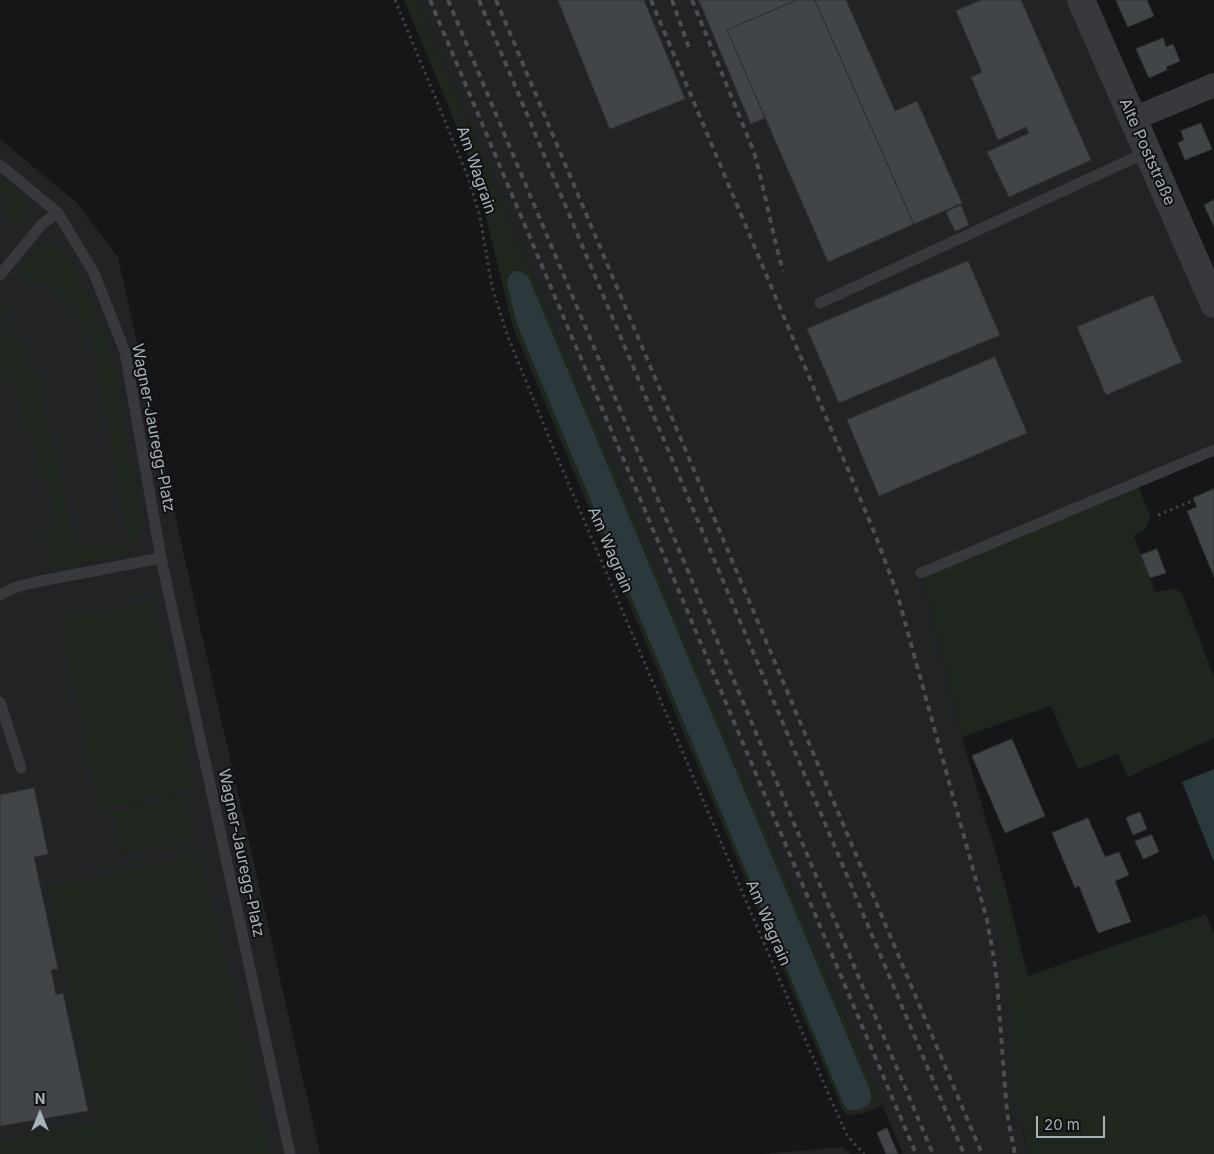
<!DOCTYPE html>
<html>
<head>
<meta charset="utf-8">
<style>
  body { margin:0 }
  #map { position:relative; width:1214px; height:1154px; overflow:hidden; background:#161618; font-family:Inter,sans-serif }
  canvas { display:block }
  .north { position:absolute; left:15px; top:1089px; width:50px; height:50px; -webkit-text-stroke:4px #111113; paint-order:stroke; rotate:0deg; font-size:14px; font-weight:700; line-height:20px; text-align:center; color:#a7b1b8 }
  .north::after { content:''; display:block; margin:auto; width:18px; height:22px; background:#a7b1b8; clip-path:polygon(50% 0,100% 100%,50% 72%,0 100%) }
  .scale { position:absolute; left:1036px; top:1116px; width:69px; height:22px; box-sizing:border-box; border:2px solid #a7b1b8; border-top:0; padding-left:6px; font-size:15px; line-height:18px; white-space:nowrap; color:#a7b1b8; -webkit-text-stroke:4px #111113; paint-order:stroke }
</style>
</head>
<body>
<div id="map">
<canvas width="1214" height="1154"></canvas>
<div class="north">N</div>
<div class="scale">20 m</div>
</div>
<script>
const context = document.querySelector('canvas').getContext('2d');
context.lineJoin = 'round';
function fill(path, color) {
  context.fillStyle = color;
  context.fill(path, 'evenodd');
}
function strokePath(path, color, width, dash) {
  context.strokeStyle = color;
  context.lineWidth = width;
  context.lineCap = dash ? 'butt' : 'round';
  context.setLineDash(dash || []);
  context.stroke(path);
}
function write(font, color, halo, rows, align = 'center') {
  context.font = font + ' Inter,sans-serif';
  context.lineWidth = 4;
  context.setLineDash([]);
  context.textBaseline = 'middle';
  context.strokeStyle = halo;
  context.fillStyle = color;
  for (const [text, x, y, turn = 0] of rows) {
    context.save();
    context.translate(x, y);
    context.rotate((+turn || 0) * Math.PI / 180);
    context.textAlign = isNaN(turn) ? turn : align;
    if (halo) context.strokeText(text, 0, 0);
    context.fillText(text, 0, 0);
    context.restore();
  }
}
const built = new Path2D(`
  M417 0H1081L1214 304V450L921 573 962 737 1003 878 1028 976 1022 1126 1028 1154H903Z
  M0 139 77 203 118 257 187 569 320 1154H0Z
  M842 1147 851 1154H761Z`);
const green = new Path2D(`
  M404 0H417L882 1105C870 1112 860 1116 846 1115L842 1109 513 327 476 177 450 110Z
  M0 177 28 198 25 222 19 224 12 222 7 214 10 201 0 193Z
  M54 247 68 257 106 335 116 377 124 428 144 526C142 534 138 546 131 551 114 561 80 564 60 567 45 563 44 548 40 534L59 528 13 385 0 373V302L5 300 8 305 1 317 22 343 40 384 65 493 74 547 129 541 91 340 72 313 44 282 23 285 18 274 33 249Z
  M1137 482 1150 516 1146 529 1134 536 1155 592 1173 588 1182 593 1214 677V738L1128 777 1118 754 1078 769 1051 706 962 737 921 573Z
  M154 599 196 788 100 809 59 620Z
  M187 795 197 839 122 856 112 812Z
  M201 854 271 1154H0V1142L98 1121 47 887Z
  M1003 878 1028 976 1206 914 1214 934V1154H1028L1019 1107 1013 1049 1009 986 1004 941 988 881Z`);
const water = new Path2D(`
  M515 271H520L528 276 867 1083C869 1089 873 1096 870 1102 867 1109 854 1112 848 1109 846 1107 845 1106 843 1103L517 324 507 284C507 277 509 275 515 271Z
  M1214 769V862L1182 782Z`);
const building = new Path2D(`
  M558 0H644L685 99 610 129Z
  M699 0H797L727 30 765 118 751 124Z
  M797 0H815L914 224 828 262 727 30Z
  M815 0H846L895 111 917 101 962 203 914 224Z
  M981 0H1021L1091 160 1009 197 987 152 1029 133 1026 127 998 140 971 77 982 72 956 11Z
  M1116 0H1147L1154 16 1128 27Z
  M1163 38 1166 47 1173 44 1180 61 1166 67 1167 70 1149 78 1136 49Z
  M1201 123 1212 149 1185 160 1178 143 1184 140 1181 131Z
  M1214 200V227L1204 205Z
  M961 205 969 225 955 231 946 212Z
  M968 261 1000 335 839 403 807 329Z
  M1153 295 1182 362 1106 395 1077 327Z
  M995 357 1027 433 879 496 847 420Z
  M1214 489V577L1187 511 1197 507 1193 498Z
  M1157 549 1166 573 1150 578 1141 555Z
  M1012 739 1045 816 1005 833 972 756Z
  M34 788 48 854 34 857 58 969 51 970 56 995 63 993 88 1111 0 1126V795Z
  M1140 812 1147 829 1133 835 1126 818Z
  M1088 818 1105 857 1119 852 1129 875 1115 881 1131 922 1098 933 1079 886 1075 888 1052 833Z
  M1152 835 1159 852 1143 859 1135 841Z
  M887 1128 898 1154H886L877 1133Z`);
const path = new Path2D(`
  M395 0 468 177 480 217 492 287 508 337 550 440 654 685 831 1100 848 1137 864 1154
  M1158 515 1192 501`);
const service = new Path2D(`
  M0 165 58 213 94 273 125 352 161 558 290 1154
  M0 275 42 224 58 213
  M820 303 1147 152
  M921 573 1214 450
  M0 595C12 587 27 584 41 581L161 558
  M0 702 21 768`);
const minor = new Path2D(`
  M1133 119 1214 85`);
const tertiary = new Path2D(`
  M1081 0 1214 304`);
const rail = new Path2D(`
  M430 0 916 1154
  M448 0 933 1154
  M479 0 964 1154
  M496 0 982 1154
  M651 0 875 534 897 593 987 920 994 959 997 981 1006 1101 1008 1119 1015 1154
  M672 0 689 48
  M692 0 754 152C765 192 772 232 783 271`);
const streetNames = [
  ["Alte Poststraße",1147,152,66],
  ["Am Wagrain",476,170,71],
  ["Wagner-Jauregg-Platz",153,428,79],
  ["Am Wagrain",610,550,67],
  ["Wagner-Jauregg-Platz",241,853,78],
  ["Am Wagrain",768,923,67]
];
fill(built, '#222325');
fill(green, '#1f261e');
fill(water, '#2c393c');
fill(building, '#424548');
strokePath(building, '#303134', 1);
strokePath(path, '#3d4144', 3, [2.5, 4]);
strokePath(service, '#37393d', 11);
strokePath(minor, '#37393d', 24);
strokePath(tertiary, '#37393d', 28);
strokePath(rail, '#4a4e52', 4, [6, 5]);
write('16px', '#a7b1b8', '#111113', streetNames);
</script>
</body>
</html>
